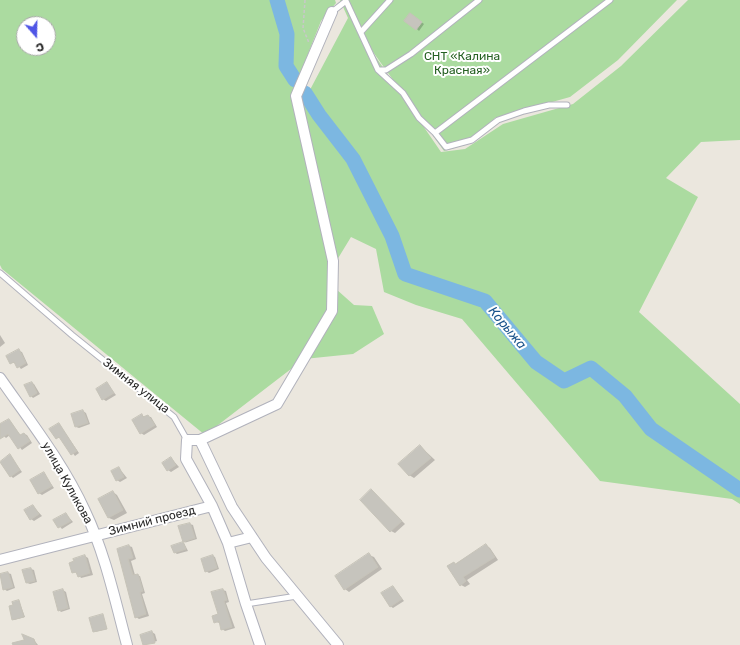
<!DOCTYPE html>
<html>
<head>
<meta charset="utf-8">
<style>
  body { margin:0 }
  #map { position:relative; width:740px; height:645px; overflow:hidden; background:#ebe7de; font-family:Rubik,sans-serif }
  canvas { display:block }
  .north { position:absolute; left:16px; top:16px; width:40px; height:40px; box-sizing:border-box; background:#fff; border:1px solid #aaa; border-radius:50%; rotate:160deg; font-size:11px; font-weight:700; line-height:16px; text-align:center; color:#2a2a2a }
  .north::after { content:''; display:block; margin:auto; width:14px; height:18px; background:#4f55e6; clip-path:polygon(50% 0,100% 100%,50% 72%,0 100%) }
</style>
</head>
<body>
<div id="map">
<canvas width="740" height="645"></canvas>
<div class="north">С</div>
</div>
<script>
const context = document.querySelector('canvas').getContext('2d');
context.lineJoin = 'round';
function fill(path, color) {
  context.fillStyle = color;
  context.fill(path, 'evenodd');
}
function strokePath(path, color, width, dash) {
  context.strokeStyle = color;
  context.lineWidth = width;
  context.lineCap = dash ? 'butt' : 'round';
  context.setLineDash(dash || []);
  context.stroke(path);
}
function write(font, color, halo, rows, align = 'center') {
  context.font = font + ' Rubik,sans-serif';
  context.lineWidth = 4;
  context.setLineDash([]);
  context.textBaseline = 'middle';
  context.strokeStyle = halo;
  context.fillStyle = color;
  for (const [text, x, y, turn = 0] of rows) {
    context.save();
    context.translate(x, y);
    context.rotate((+turn || 0) * Math.PI / 180);
    context.textAlign = isNaN(turn) ? turn : align;
    if (halo) context.strokeText(text, 0, 0);
    context.fillText(text, 0, 0);
    context.restore();
  }
}
const green = new Path2D(`
  M0 0H335L336 3 321 21 291 97 336 289 354 305 372 306 384 334 353 354 304 359 205 435 2 269 0 265ZM24 24H48V48H24Z
  M340 0H677L618 60 570 97 495 118 465 145 444 151 358 31 441 152 465 149 503 124 573 104 621 66 688 0H740V140L701 142 666 178 698 197 639 312 740 404V504L732 499 600 481 462 319 416 305 384 292 376 249 351 237 337 260 319 187 303 103 348 18Z`);
const shadow = new Path2D(`
  M413 16 424 24 419 31 417 29Z
  M0 335 5 343 0 347Z
  M19 351 22 352 28 365 21 369 16 363H11Z
  M32 383 34 384 40 394 33 398 31 396Z
  M107 384 116 395 106 401 103 399Z
  M83 411 86 413 90 424 79 428 76 427 72 415Z
  M142 416 151 417 157 427 144 435 141 433Z
  M9 420 21 436 24 434 27 435 32 443 22 450 10 435 6 438 0 432V426Z
  M59 424 79 453 75 456 61 438H57Z
  M420 446 435 460 414 478 409 475Z
  M10 456 22 472 13 478 11 476Z
  M171 458 179 467 171 472 168 470Z
  M119 468 127 478 120 482 117 480Z
  M44 474 54 488 42 495 39 493Z
  M372 491 405 524 395 533 391 531Z
  M113 492 117 495 127 513 114 520 109 518 99 500Z
  M33 506 42 516 34 521 31 519Z
  M66 514 73 522 62 529 55 521Z
  M190 524 193 525 197 539 184 543 188 551 177 554 174 552 172 547 186 542 184 541Z
  M486 545 490 548 498 560 467 580 470 584 465 587 461 585 454 563 456 564Z
  M129 546 132 547 136 559 131 561 135 575 140 576 145 593 142 594 149 616 139 619 136 617 118 549Z
  M369 555 374 557 382 569 349 592 345 589Z
  M85 556 88 558 93 575 81 578 78 573 73 572Z
  M213 556 215 557 219 569 209 573 206 571Z
  M31 569 34 570 37 582 30 584 27 583Z
  M8 573 11 574 15 588 7 591 4 589 0 575Z
  M393 587 404 601 393 608 390 606Z
  M63 590 66 592 70 609 61 612 59 610Z
  M223 590 226 591 229 602 226 603 235 628 225 631 222 629 220 623 215 622 219 615Z
  M19 601 25 617 14 620H13Z
  M103 615 107 629 95 632H94Z
  M152 632 155 634 157 641 144 645 141 636Z
  M34 640 38 645H20Z`);
const river = new Path2D(`
  M277 0 287 34 286 66 295 80
  M305 93 319 115 353 159 392 236 405 274 485 301 536 362 564 381 591 368 625 396 651 429 740 490`);
const building = new Path2D(`
  M410 13 422 22 416 30 404 21Z
  M19 349 26 363 17 368 14 362 10 364 6 356Z
  M32 382 37 393 30 397 24 385Z
  M107 382 114 393 102 400 96 389Z
  M83 410 88 423 75 427 71 414Z
  M142 414 143 417 148 415 155 425 140 434 132 420Z
  M9 419 20 435 24 433 30 441 18 449 8 434 0 439V424Z
  M59 423 77 451 71 455 59 437 56 439 49 429Z
  M420 445 431 458 409 476 398 464Z
  M10 454 20 470 10 477 0 462Z
  M171 457 176 465 167 471 162 463Z
  M119 467 124 477 116 481 111 471Z
  M44 472 52 486 38 494 30 480Z
  M371 489 402 521 390 532 360 500Z
  M113 491 123 510 108 518 98 499Z
  M33 505 39 514 30 520 24 510Z
  M66 513 71 521 58 528 53 520Z
  M190 523 195 538 183 542 178 526Z
  M183 542 186 549 174 553 171 546Z
  M486 544 495 557 463 577 466 581 460 586 447 566 454 562 455 564Z
  M129 545 133 558 128 559 133 575 138 574 143 591 140 592 146 614 135 618 117 549Z
  M369 553 378 567 344 590 335 576Z
  M85 555 90 573 78 577 76 572 72 573 69 563 74 561 73 559Z
  M213 555 217 568 205 572 201 559Z
  M31 568 35 581 26 583 22 570Z
  M8 572 13 587 3 590 0 574Z
  M393 586 402 599 390 607 381 593Z
  M63 589 68 608 58 611 53 592Z
  M223 589 227 600 224 601 232 627 221 630 219 621 214 623 212 616 218 614 211 592Z
  M19 600 24 617 12 620 9 606 13 605 12 602Z
  M103 614 107 629 93 632 89 618Z
  M152 631 155 643 143 645 140 635Z
  M22 634 34 639 36 645H13L12 643 24 640Z`);
const path = new Path2D(`
  M305 0 303 28 309 43`);
const lane = new Path2D(`
  M332 12 346 1 378 70H386L411 54 479 0
  M361 32 390 0
  M378 70 403 93 419 118 435 133 610 0
  M435 133 446 147 472 140 498 120 524 111 549 105H567
  M0 273 72 335 174 417 187 440
  M246 604 297 596`);
const street = new Path2D(`
  M0 378C30 421 63 463 85 511 105 553 115 600 127 645
  M200 440 277 404 332 311 333 261 296 96 332 12
  M228 543 252 537
  M0 560 212 506
  M260 645 246 604 228 543 212 506 186 459 187 440H200L232 507 266 558 338 645`);
const parkNames = [
  ["СНТ «Калина",462,57],
  ["Красная»",462,71]
];
const streetNames = [
  ["Зимняя улица",136,386,38],
  ["улица Куликова",67,483,61],
  ["Зимний проезд",152,521,-14]
];
const waterNames = [
  ["Корыжа",507,328,50]
];
fill(green, '#abdba0');
fill(shadow, '#0003');
strokePath(river, '#7cb7e1', 15);
fill(building, '#c6c4bd');
strokePath(building, '#c6c3b8', 1);
strokePath(lane, '#b1b2bc', 7);
strokePath(street, '#b1b2bc', 12);
strokePath(path, '#c8c8c8', 1.5, [3, 2]);
strokePath(lane, '#fff', 5);
strokePath(street, '#fff', 10);
write('12px', '#256022', '#fff', parkNames);
write('12px', '#2a2a2a', '#fff', streetNames);
write('italic 13px', '#1c558d', '#fff', waterNames);
</script>
</body>
</html>
